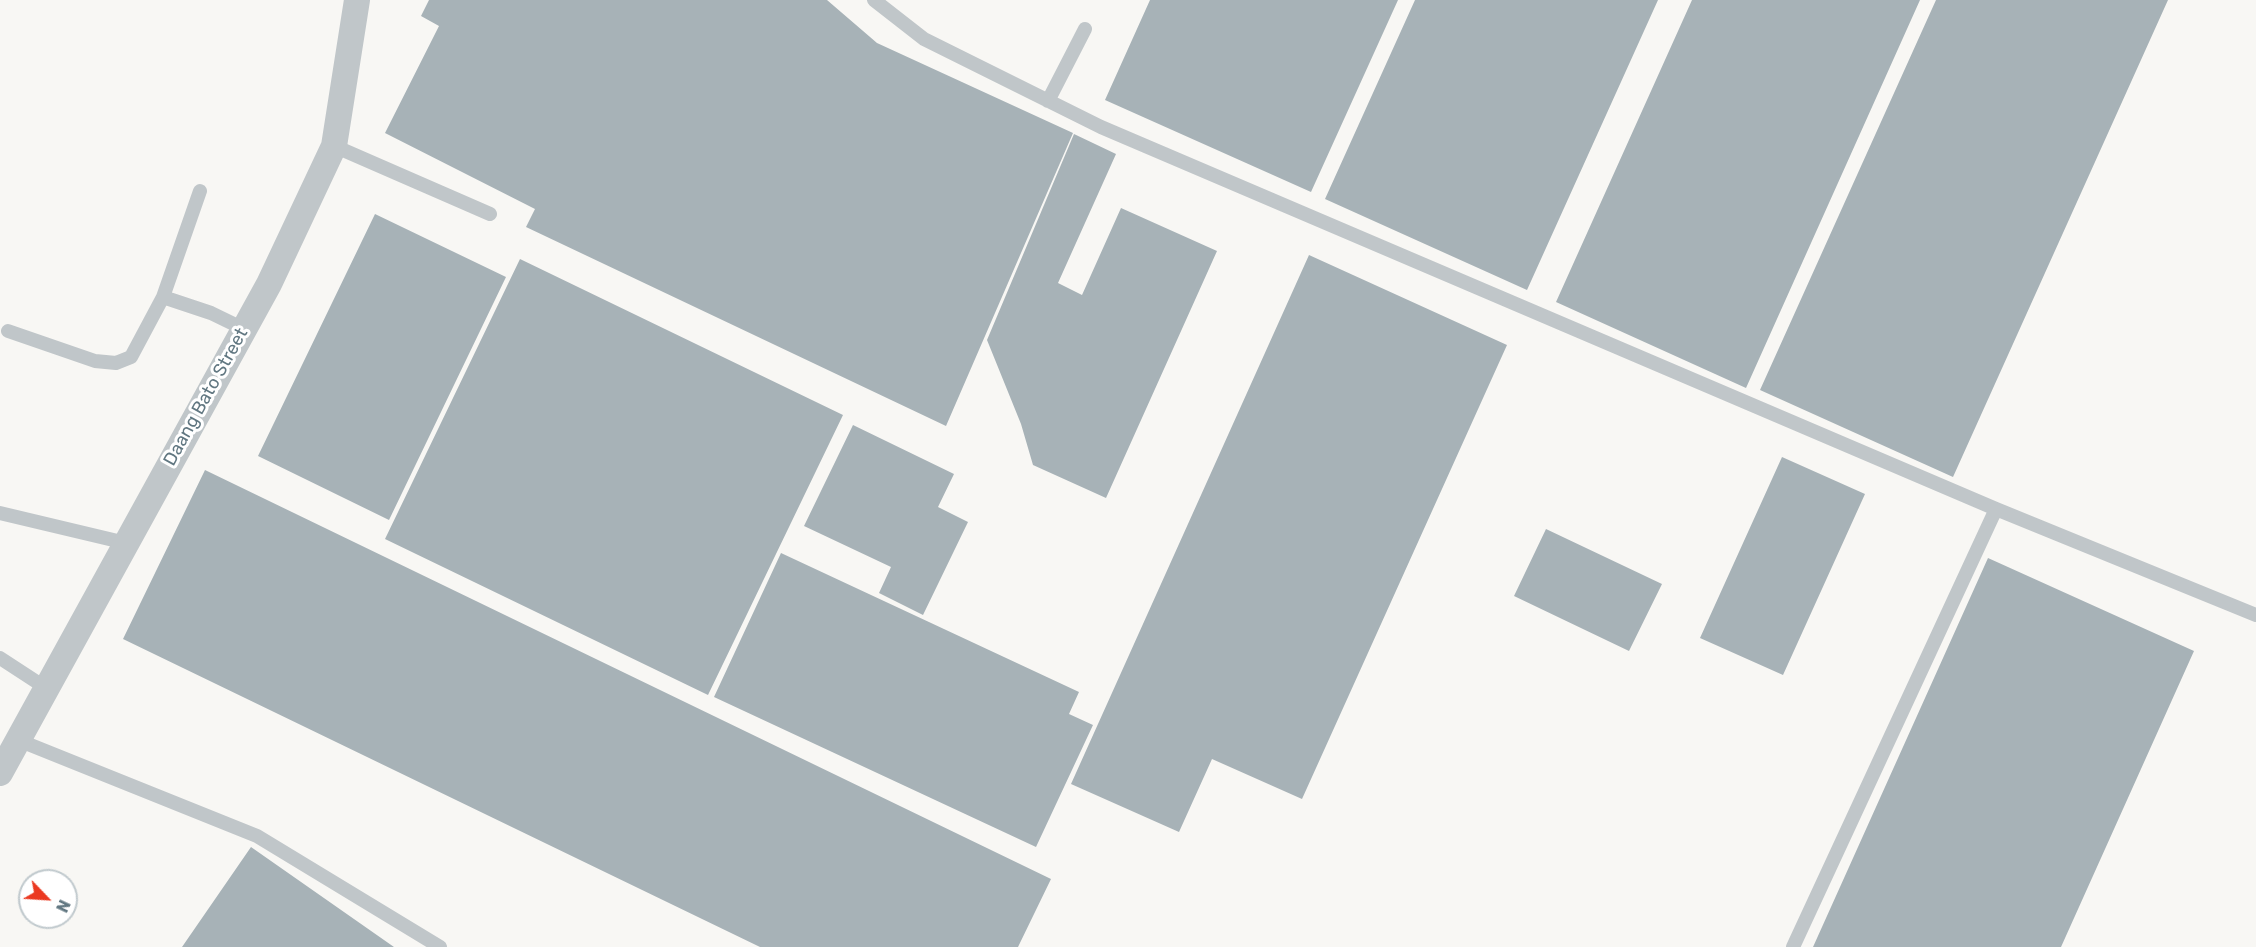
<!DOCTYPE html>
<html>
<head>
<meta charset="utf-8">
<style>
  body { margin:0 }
  #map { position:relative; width:2256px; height:947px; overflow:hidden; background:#f8f7f4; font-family:Rubik,sans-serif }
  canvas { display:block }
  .north { position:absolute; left:18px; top:869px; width:60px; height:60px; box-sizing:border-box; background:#fff; border:2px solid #c0c9cd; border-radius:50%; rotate:115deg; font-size:16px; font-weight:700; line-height:24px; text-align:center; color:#617781 }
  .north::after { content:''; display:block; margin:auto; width:21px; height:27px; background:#eb3921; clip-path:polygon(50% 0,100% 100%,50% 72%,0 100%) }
</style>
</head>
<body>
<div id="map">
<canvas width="2256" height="947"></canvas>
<div class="north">N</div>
</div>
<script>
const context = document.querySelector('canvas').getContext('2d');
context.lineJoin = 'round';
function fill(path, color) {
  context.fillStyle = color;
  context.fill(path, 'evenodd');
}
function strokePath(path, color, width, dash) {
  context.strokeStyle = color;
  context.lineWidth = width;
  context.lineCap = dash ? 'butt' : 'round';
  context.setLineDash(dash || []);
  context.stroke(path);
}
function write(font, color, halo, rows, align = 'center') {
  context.font = font + ' Rubik,sans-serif';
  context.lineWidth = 6;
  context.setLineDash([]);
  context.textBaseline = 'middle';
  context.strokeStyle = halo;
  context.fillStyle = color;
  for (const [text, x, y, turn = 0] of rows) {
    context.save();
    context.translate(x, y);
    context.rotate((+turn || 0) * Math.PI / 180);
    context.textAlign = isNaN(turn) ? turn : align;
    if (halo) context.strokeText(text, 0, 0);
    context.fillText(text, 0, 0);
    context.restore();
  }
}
const building = new Path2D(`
  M429 0H827L877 43 1073 133 946 426 526 227 535 209 385 133 439 26 421 16Z
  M1150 0H1398L1311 192 1105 100Z
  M1415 0H1658L1527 290 1325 199Z
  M1692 0H1920L1746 388 1556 302Z
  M1936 0H2168L1953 477 1760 390Z
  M1074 134 1116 154 1058 283 1082 295 1121 208 1217 251 1106 498 1033 465 1021 424 987 340Z
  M375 214 506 277 389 520 258 456Z
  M1309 255 1507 345 1302 799 1212 759 1179 832 1071 784Z
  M520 259 843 415 708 695 385 539Z
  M853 425 954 474 938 507 968 522 923 615 879 593 891 567 804 526Z
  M1782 457 1865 494 1783 675 1700 638Z
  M205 470 1051 879 1018 947H760L123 639Z
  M1546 529 1662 584 1629 651 1514 596Z
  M781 553 1079 692 1069 714 1093 725 1036 847 714 697Z
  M1988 558 2194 651 2061 947H1813Z
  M251 847 394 947H182Z`);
const lane = new Path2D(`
  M874 0 924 39 1101 127 1996 509 2256 615
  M1048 101 1085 29
  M334 146 490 214
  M200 191 163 297 211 313 244 329
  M8 331 95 361 116 363 131 357 163 297
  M0 513 126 543
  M0 658 46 688
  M18 740 257 836 440 947
  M1793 947 1996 509`);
const street = new Path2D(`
  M0 773 269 284 334 146 357 0`);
const streetNames = [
  ["Daang Bato Street",206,397,-61]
];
fill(building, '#a7b2b7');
strokePath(lane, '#c0c6c9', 14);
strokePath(street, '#c0c6c9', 26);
write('18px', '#617781', '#fff', streetNames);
</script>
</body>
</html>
